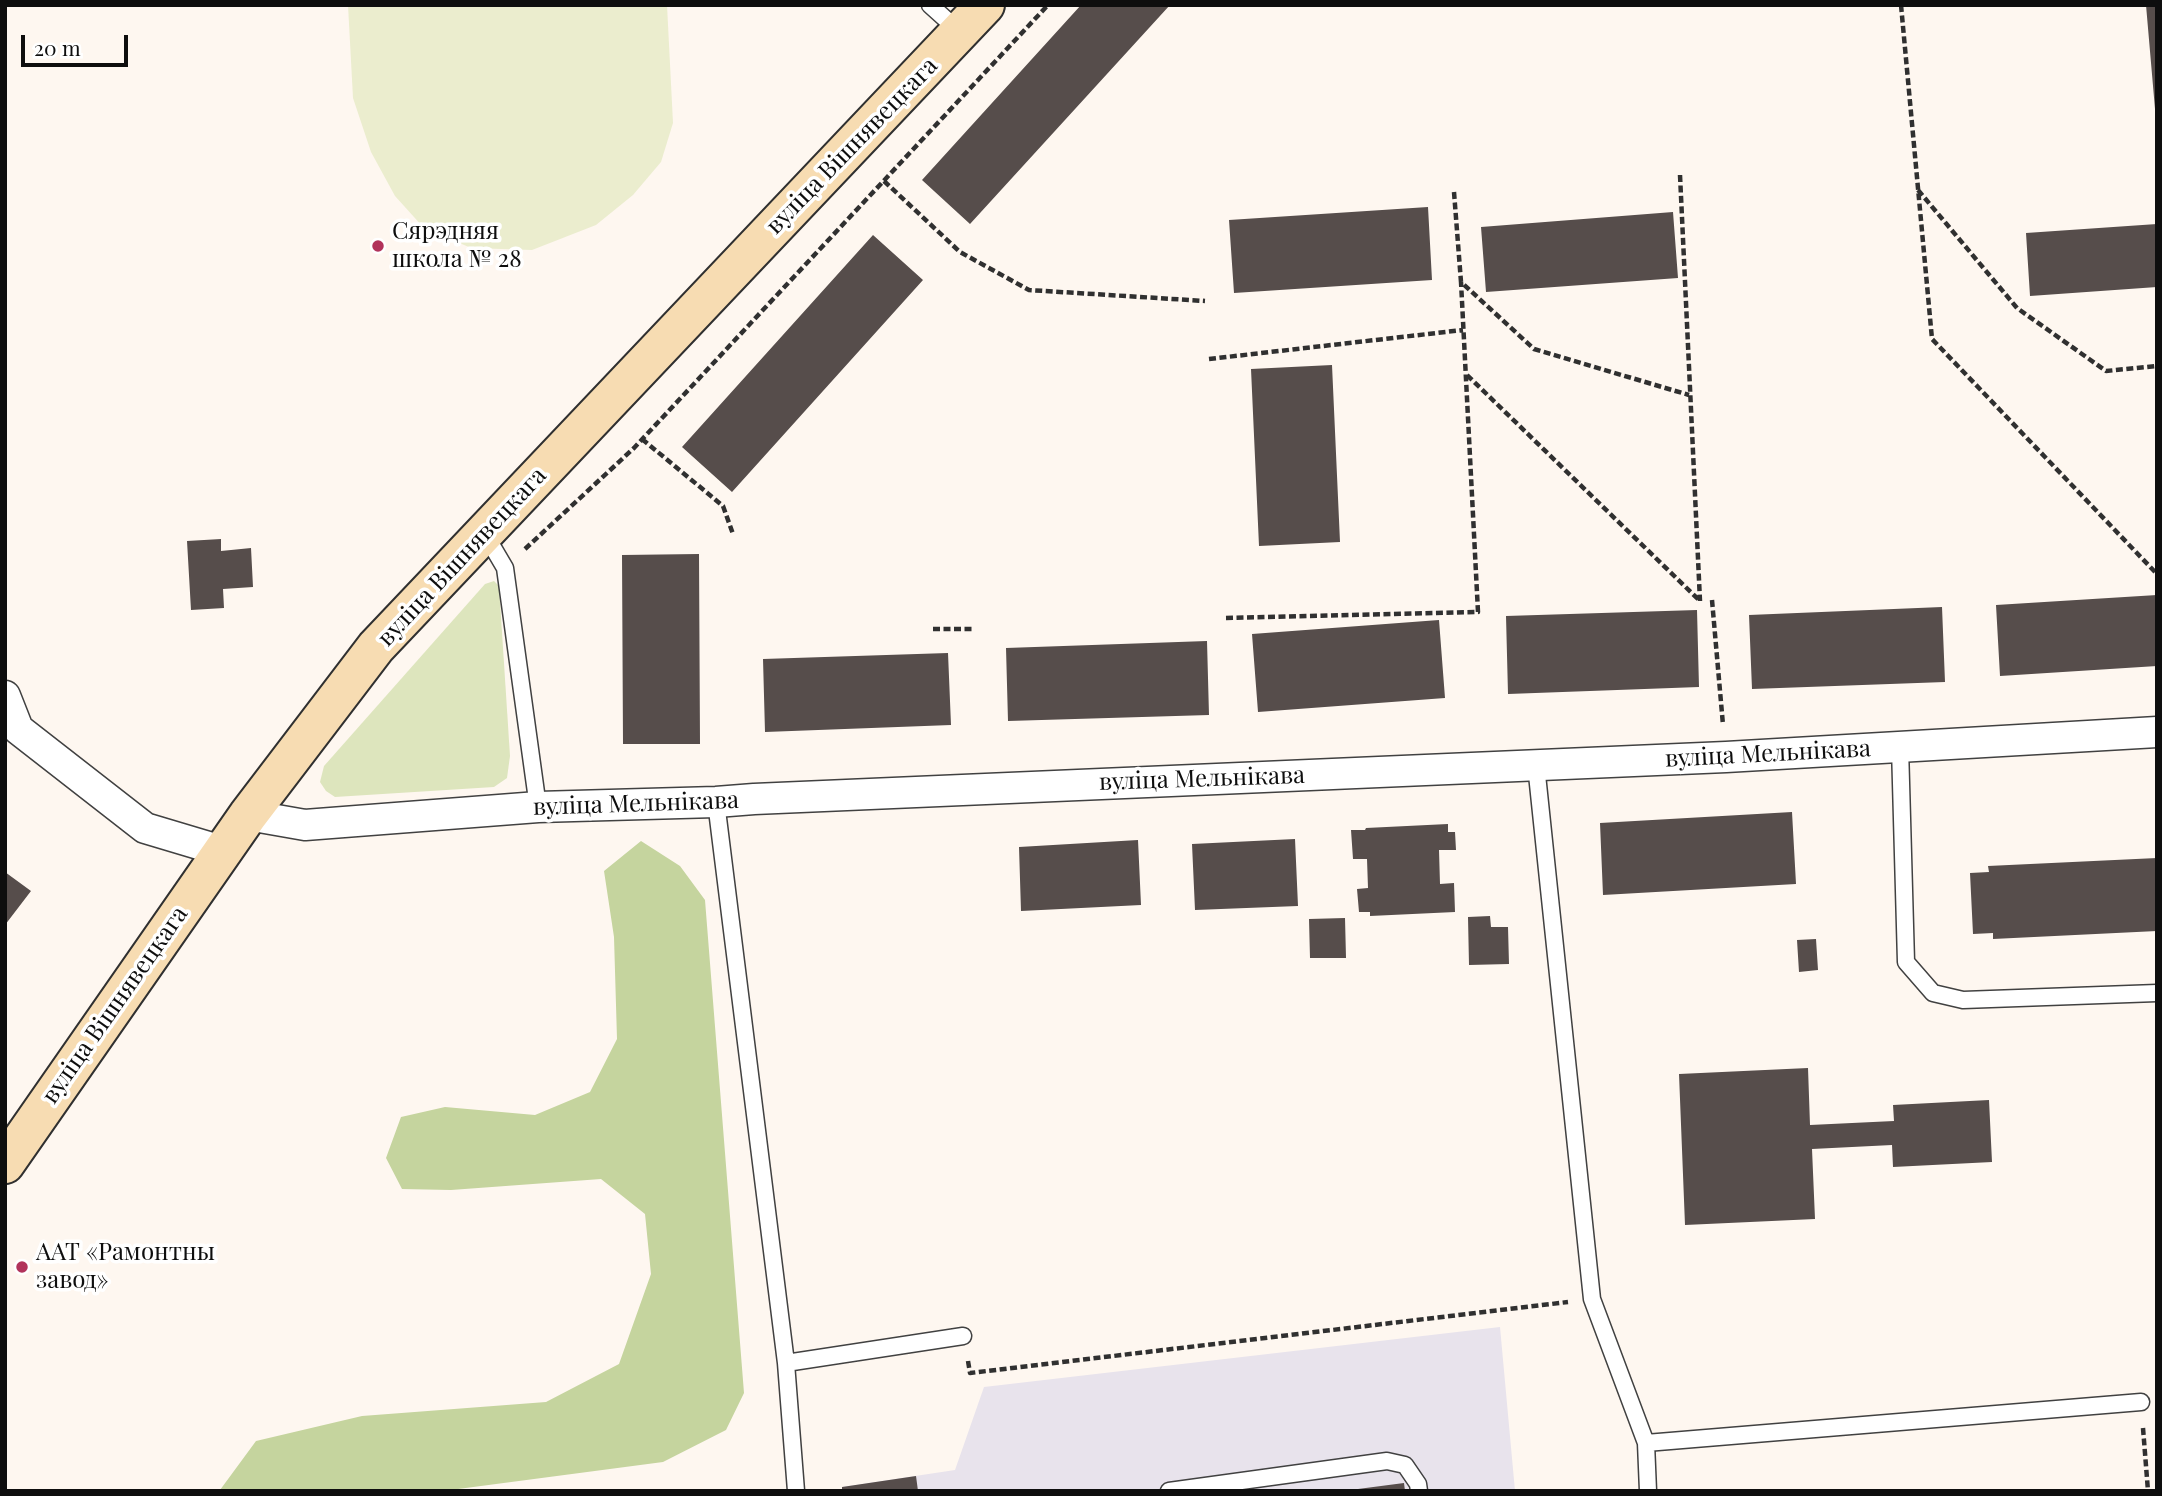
<!DOCTYPE html>
<html>
<head>
<meta charset="utf-8">
<style>
  body { margin:0 }
  #map { position:relative; width:2162px; height:1496px; overflow:hidden; background:#fef7f0; font-family:"Playfair Display",serif }
  canvas { display:block }
  .frame { position:absolute; inset:0; border:7px solid #0e0e0e; pointer-events:none }
  .scale { position:absolute; left:21px; top:35px; width:107px; height:32px; box-sizing:border-box; border:4px solid #0e0e0e; border-top:0; padding-left:9px; font-size:21px; line-height:24px; white-space:nowrap; color:#0e0e0e; -webkit-text-stroke:5px #fff; paint-order:stroke }
</style>
</head>
<body>
<div id="map">
<canvas width="2162" height="1496"></canvas>
<div class="frame"></div>
<div class="scale">20 m</div>
</div>
<script>
const context = document.querySelector('canvas').getContext('2d');
context.lineJoin = 'round';
function fill(path, color) {
  context.fillStyle = color;
  context.fill(path, 'evenodd');
}
function strokePath(path, color, width, dash) {
  context.strokeStyle = color;
  context.lineWidth = width;
  context.lineCap = dash ? 'butt' : 'round';
  context.setLineDash(dash || []);
  context.stroke(path);
}
function write(font, color, halo, rows, align = 'center') {
  context.font = font + ' "Playfair Display",serif';
  context.lineWidth = 7;
  context.setLineDash([]);
  context.textBaseline = 'middle';
  context.strokeStyle = halo;
  context.fillStyle = color;
  for (const [text, x, y, turn = 0] of rows) {
    context.save();
    context.translate(x, y);
    context.rotate((+turn || 0) * Math.PI / 180);
    context.textAlign = isNaN(turn) ? turn : align;
    if (halo) context.strokeText(text, 0, 0);
    context.fillText(text, 0, 0);
    context.restore();
  }
}
const industrial = new Path2D(`
  M1500 1327 1515 1491H842V1487L955 1470 984 1387Z`);
const green = new Path2D(`
  M494 581 499 586 510 756 507 778 494 787 335 797 326 791 320 782 324 766 485 584Z`);
const forest = new Path2D(`
  M641 841 680 866 705 900 744 1393 726 1430 663 1462 443 1491H221L220 1490 256 1441 362 1416 546 1402 619 1364 651 1274 645 1214 601 1179 451 1190 402 1189 386 1158 401 1117 445 1107 535 1115 590 1092 617 1039 614 937 604 871Z`);
const pitch = new Path2D(`
  M348 5H667L673 123 661 162 633 195 596 225 532 250 471 248 423 227 395 196 371 152 353 98Z`);
const building = new Path2D(`
  M1081 5H1170L970 224 922 180Z
  M2146 5H2157V109H2155Z
  M1428 207 1432 280 1234 293 1229 220Z
  M1673 212 1678 278 1486 292 1481 227Z
  M2157 224V287L2030 296 2026 233Z
  M873 235 923 280 732 492 682 447Z
  M1332 365 1340 542 1259 546 1251 369Z
  M221 539V551L251 548 253 587 223 589 224 608 191 610 187 541Z
  M699 554 700 744H623L622 555Z
  M2157 595V666L2000 676 1996 605Z
  M1942 607 1945 682 1752 689 1749 615Z
  M1697 610 1699 687 1508 694 1506 616Z
  M1439 620 1445 698 1258 712 1252 634Z
  M1207 641 1209 715 1008 721 1006 648Z
  M948 653 951 725 765 732 763 659Z
  M1792 812 1796 884 1603 895 1600 823Z
  M1448 824V832H1455L1456 850H1439L1440 884 1454 883 1455 912 1370 916V912H1359L1357 889 1368 888 1367 859H1353L1351 830H1365L1366 828Z
  M1295 839 1298 906 1195 910 1192 844Z
  M1138 840 1141 905 1021 911 1019 847Z
  M2157 858V931L1993 939V933L1973 934 1970 873 1989 872 1988 866Z
  M5 872 31 891 5 925Z
  M1490 916 1491 927H1508L1509 964 1469 965 1468 917Z
  M1345 918 1346 958H1310L1309 919Z
  M1816 939 1818 970 1799 972 1797 940Z
  M1808 1068 1810 1125 1894 1121 1893 1105 1989 1100 1992 1162 1893 1167 1892 1145 1812 1149 1815 1219 1685 1225 1679 1074Z
  M916 1476 918 1491H842V1487Z
  M1404 1483 1405 1491H1358V1489Z`);
const path = new Path2D(`
  M1901 5 1932 339 2157 574
  M1680 175 1700 601
  M884 181 960 252 1029 290 1205 301
  M1918 190 2017 308 2106 371 2157 366
  M1454 192 1461 282 1534 349 1689 395
  M1209 359 1463 330
  M1467 375 1699 600
  M642 439 723 506 733 534
  M525 549 634 448 1048 5
  M1712 600 1723 725
  M1226 618 1478 612 1461 282
  M933 629H974
  M968 1361 970 1373 1568 1302
  M2143 1428 2148 1491`);
const lane = new Path2D(`
  M930 5 960 32
  M485 534 505 568 538 807
  M1900 747 1906 962 1933 993 1963 1000 2157 993
  M1536 765 1592 1299 1646 1443 1648 1491
  M716 802 786 1363 796 1491
  M786 1363 963 1336
  M1646 1443 2141 1402
  M1169 1491 1387 1461 1405 1465 1418 1484 1419 1491`);
const street = new Path2D(`
  M5 696 18 729 145 828 222 851
  M248 815 305 825 538 807 716 802 754 799 1726 757 2157 732`);
const secondary = new Path2D(`
  M5 1164 248 815 376 647 985 5`);
const markers = [
  [378,246,7,"#b1335b"],
  [22,1267,7,"#b1335b"]
];
const streetNames = [
  ["вуліца Вішнявецкага",852,146,-46],
  ["вуліца Вішнявецкага",462,557,-47],
  ["вуліца Мельнікава",1768,754,-3],
  ["вуліца Мельнікава",1202,779,-2],
  ["вуліца Мельнікава",636,804,-2],
  ["вуліца Вішнявецкага",115,1005,-55]
];
const poiNames = [
  ["Сярэдняя",392,232],
  ["школа № 28",392,260],
  ["ААТ «Рамонтны",36,1253],
  ["завод»",36,1281]
];
fill(industrial, '#e8e3ec');
fill(green, '#dde5bd');
fill(forest, '#c5d49e');
fill(pitch, '#ebedce');
fill(building, '#564d4b');
strokePath(lane, '#414141', 19);
strokePath(street, '#414141', 33);
strokePath(secondary, '#303030', 42);
strokePath(path, '#303030', 4.5, [7, 3.5]);
strokePath(lane, '#fff', 16);
strokePath(street, '#fff', 30);
strokePath(secondary, '#f7dcb2', 38);
for (const [x, y, r, color] of markers) {
  const dot = new Path2D();
  dot.arc(x, y, r, 0, 2 * Math.PI);
  context.fillStyle = color;
  context.fill(dot);
  strokePath(dot, '#fff', 2.5);
}
write('24px', '#0e0e0e', '#fff', streetNames);
write('24px', '#0e0e0e', '#fff', poiNames, 'left');
</script>
</body>
</html>
